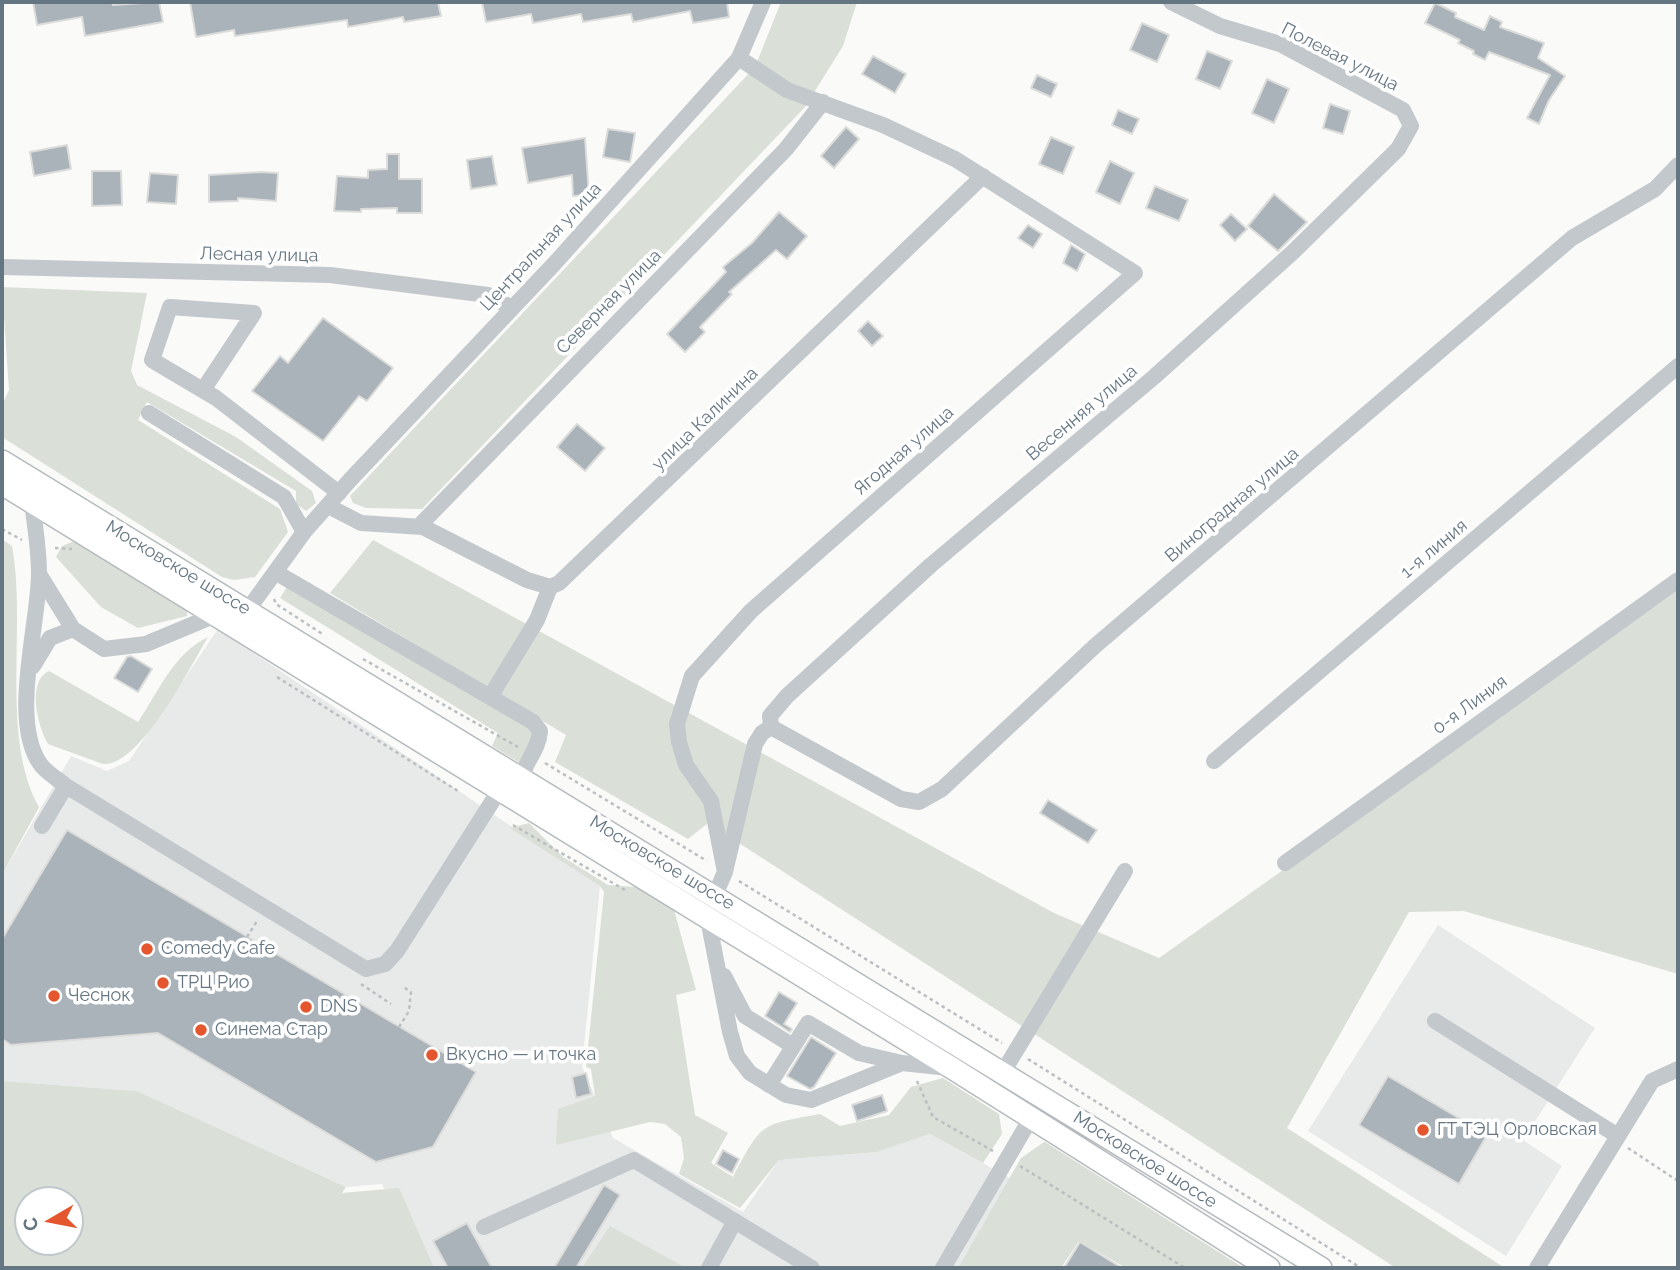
<!DOCTYPE html>
<html>
<head>
<meta charset="utf-8">
<style>
  body { margin:0 }
  #map { position:relative; width:1680px; height:1270px; overflow:hidden; background:#fafaf8; font-family:Raleway,sans-serif }
  canvas { display:block }
  .frame { position:absolute; inset:0; border:4px solid #657683; pointer-events:none }
  .north { position:absolute; left:14px; top:1186px; width:70px; height:70px; box-sizing:border-box; background:#fff; border:2px solid #c1c8cd; border-radius:50%; rotate:260deg; font-size:19px; font-weight:700; line-height:28px; text-align:center; color:#657683 }
  .north::after { content:''; display:block; margin:auto; width:24px; height:32px; background:#e4572e; clip-path:polygon(50% 0,100% 100%,50% 72%,0 100%) }
</style>
</head>
<body>
<div id="map">
<canvas width="1680" height="1270"></canvas>
<div class="frame"></div>
<div class="north">С</div>
</div>
<script>
const context = document.querySelector('canvas').getContext('2d');
context.lineJoin = 'round';
function fill(path, color) {
  context.fillStyle = color;
  context.fill(path, 'evenodd');
}
function strokePath(path, color, width, dash) {
  context.strokeStyle = color;
  context.lineWidth = width;
  context.lineCap = dash ? 'butt' : 'round';
  context.setLineDash(dash || []);
  context.stroke(path);
}
function write(font, color, halo, rows, align = 'center') {
  context.font = font + ' Raleway,sans-serif';
  context.lineWidth = 7;
  context.setLineDash([]);
  context.textBaseline = 'middle';
  context.strokeStyle = halo;
  context.fillStyle = color;
  for (const [text, x, y, turn = 0] of rows) {
    context.save();
    context.translate(x, y);
    context.rotate((+turn || 0) * Math.PI / 180);
    context.textAlign = isNaN(turn) ? turn : align;
    if (halo) context.strokeText(text, 0, 0);
    context.fillText(text, 0, 0);
    context.restore();
  }
}
const built = new Path2D(`
  M218 629 600 886 582 1067 613 1138 743 1212 779 1160 877 1152 930 1134 1010 1178 958 1268H422L382 1184 346 1187 137 1091 2 1081V875L71 756 107 771 129 761Z
  M1438 925 1595 1028 1523 1140 1562 1166 1506 1256 1308 1131Z`);
const green = new Path2D(`
  M781 2H857L843 46 805 107 422 509 366 508 353 503 350 496 755 67Z
  M2 287 147 293 131 371 137 385 236 437 312 491 316 503 306 511 296 504V491L147 402 138 420 280 509 288 532 255 577 234 580 222 577 2 437V405L9 390Z
  M2 539 12 546C27 627 0 737 39 807L2 875Z
  M373 540 1054 913 1159 958 1678 590V974L1464 911 1409 912 1287 1128 1505 1268H1396L708 823 688 839 555 762 566 735 330 593Z
  M72 542H80L187 607V616L138 628 101 607 56 557 62 546Z
  M287 587 525 725 533 734 531 748 520 763 492 746 498 733 280 598Z
  M208 637C190 667 140 767 103 764L48 744C38 727 26 681 49 671L138 722C159 691 173 654 208 637Z
  M529 823 563 857 608 885 635 887 673 906 696 990 676 995 695 1115 728 1133 711 1163 733 1177C762 1122 760 1125 820 1114L840 1126 889 1115 911 1087 943 1078 999 1114 1002 1134 983 1163 930 1134 877 1152 779 1160 740 1208 679 1174 684 1158 681 1137 665 1124 650 1122 556 1145 558 1109 595 1096 591 1069 586 1067 604 892 600 886 510 828Z
  M2 1081 137 1091 346 1187 342 1193 399 1188 434 1268H2ZM28 1200H70V1242H28Z
  M1044 1142H1045L1244 1268H1126L1079 1241 1061 1268H958L1021 1158Z
  M610 1226 686 1268H582Z`);
const building = new Path2D(`
  M33 2H112L113 5 159 2 163 22 85 36 82 17 37 25Z
  M190 2H438L441 16 404 22 403 17 348 27 347 20 235 36 234 30 196 37Z
  M482 2H727L729 17 693 23 690 11 633 22 631 14 583 22 581 14 533 23 531 14 486 22Z
  M1435 3 1456 13 1455 17 1484 30 1490 16 1502 22 1500 27 1544 43 1538 58 1565 76 1549 100 1539 124 1527 118 1550 75 1489 52 1485 60 1473 54 1474 51 1458 43 1460 40 1425 23Z
  M1142 23 1169 35 1157 62 1130 50Z
  M1207 51 1232 61 1220 89 1196 79Z
  M873 56 906 74 895 93 862 74Z
  M1037 75 1057 84 1051 97 1031 88Z
  M1267 79 1289 89 1274 123 1252 113Z
  M1330 104 1350 111 1343 134 1323 128Z
  M1118 110 1139 119 1132 134 1112 125Z
  M846 127 859 139 834 168 821 156Z
  M608 129 635 133 630 162 603 157Z
  M1051 137 1074 147 1063 174 1039 164Z
  M585 138 589 195 573 196 572 175 528 183 522 148Z
  M67 145 71 169 34 176 30 152Z
  M387 154H399V179H422V213H397V208L361 209V212L334 211 337 176 368 178V170L387 169Z
  M492 156 497 185 471 189 467 160Z
  M1110 161 1134 173 1120 204 1096 192Z
  M92 171H121L122 205 92 206Z
  M261 172 278 173 276 201 238 198V201L209 202V175Z
  M150 173 178 175 176 204 147 202Z
  M1155 186 1188 200 1179 221 1146 208Z
  M1274 194 1307 222 1278 251 1248 226Z
  M779 212 807 236 787 259 776 250 729 292 732 294 700 327 705 332 685 352 667 334 726 272 723 267 752 243Z
  M1231 214 1247 229 1235 241 1220 225Z
  M1028 225 1042 234 1033 248 1018 238Z
  M1071 245 1085 254 1077 271 1063 263Z
  M323 318 393 368 367 401 359 396 323 441 252 391 280 356 288 363Z
  M868 321 883 336 872 346 858 331Z
  M577 424 605 448 585 471 557 447Z
  M131 656 152 669 138 692 114 678 127 657Z
  M1048 800 1097 830 1088 843 1040 813Z
  M67 830 476 1072 433 1147 376 1162 158 1033 11 1045 2 1039V939Z
  M779 992 797 1003 784 1024 792 1029 790 1032 765 1016Z
  M811 1037 836 1053 814 1087 810 1089 787 1076Z
  M586 1073 591 1094 576 1098 572 1077Z
  M1388 1076 1487 1135 1459 1184 1359 1125Z
  M882 1095 887 1111 857 1121 852 1105Z
  M723 1150 739 1159 732 1173 716 1164Z
  M604 1185 620 1195 576 1268H554Z
  M467 1223 492 1268H448L433 1241Z
  M1080 1242 1122 1268H1064Z`);
const path = new Path2D(`
  M2 529 22 540
  M55 548 72 549
  M274 599 276 604 324 635
  M363 659 518 747
  M277 677 458 791
  M545 763 707 861
  M513 825 625 890
  M739 881 1002 1043
  M247 937 257 921
  M361 984 391 1004
  M399 1027 409 1011 411 992 402 986
  M1028 1059 1361 1268
  M917 1081 933 1117 993 1151
  M1628 1148 1678 1181
  M1020 1166 1185 1268`);
const minor = new Path2D(`
  M2 267 330 275 488 295 510 307
  M203 390 254 313 170 307 152 360 216 398 339 493
  M149 413 284 497 304 532
  M32 503C35 526 39 550 39 573 39 624 9 722 41 765 47 773 59 780 66 786L366 969 385 964 397 951 504 783
  M328 506 361 523 423 527 527 580 550 587 559 583 983 176
  M419 526 786 149 823 102
  M275 572 533 722 540 731C539 752 519 767 521 788
  M39 574 73 629 104 649 146 644 218 614
  M242 618 304 532 350 480 554 264 739 58 763 2
  M33 666 50 638 73 629
  M490 697 537 620 550 587
  M771 727 901 799 919 802 942 789 1095 646 1572 238 1655 189 1678 165
  M771 727 770 716 787 696 931 565 1154 377 1293 252 1398 149 1411 126 1403 110 1280 44 1220 26 1171 2
  M1214 761 1678 366
  M42 826 66 786
  M1285 863 1678 580
  M725 872 711 801 686 765 679 742 677 724 692 676 751 611 1135 273 955 159 883 125 787 90 739 58
  M715 895 725 872 755 744 762 733 771 727
  M708 919 730 1032 737 1056 750 1073 786 1095 811 1100 902 1063 949 1068
  M724 976 745 1016 793 1046
  M1435 1021 1618 1136
  M1003 1072 1125 871
  M769 1085 808 1023 859 1053 902 1063
  M484 1227 634 1160 812 1268
  M709 1268 735 1221
  M943 1268 1031 1118
  M1537 1268 1652 1081 1678 1069`);
const major = new Path2D(`
  M2 461 1321 1268
  M2 484 952 1068 1269 1268`);
const markers = [
  [147,949,7,"#e4572e"],
  [163,983,7,"#e4572e"],
  [54,996,7,"#e4572e"],
  [306,1007,7,"#e4572e"],
  [201,1030,7,"#e4572e"],
  [432,1055,7,"#e4572e"],
  [1423,1130,7,"#e4572e"]
];
const streetNames = [
  ["Полевая улица",1340,57,27],
  ["Центральная улица",541,247,-47],
  ["Лесная улица",259,255,1],
  ["Северная улица",609,302,-45],
  ["Весенняя улица",1082,413,-40],
  ["улица Калинина",705,419,-44],
  ["Ягодная улица",904,451,-41],
  ["Виноградная улица",1232,505,-40],
  ["1-я линия",1434,549,-40],
  ["Московское шоссе",178,568,31],
  ["0-я Линия",1470,705,-36],
  ["Московское шоссе",662,863,31],
  ["Московское шоссе",1145,1160,32]
];
const poiNames = [
  ["Comedy Cafe",161,949],
  ["ТРЦ Рио",177,983],
  ["Чеснок",68,996],
  ["DNS",320,1007],
  ["Синема Стар",215,1030],
  ["Вкусно — и точка",446,1055],
  ["ГТ ТЭЦ Орловская",1437,1130]
];
fill(built, '#e8e9e9');
fill(green, '#dadfd7');
fill(building, '#aab3b9');
strokePath(building, '#dcdcda', 2);
strokePath(major, '#b5babe', 24);
strokePath(path, '#bbbfc2', 2.5, [3.5, 3.5]);
strokePath(minor, '#c3c8cc', 16);
strokePath(major, '#fff', 21);
for (const [x, y, r, color] of markers) {
  const dot = new Path2D();
  dot.arc(x, y, r, 0, 2 * Math.PI);
  context.fillStyle = color;
  context.fill(dot);
  strokePath(dot, '#fff', 2.5);
}
write('18px', '#657683', '#fff', streetNames);
write('18px', '#657683', '#fff', poiNames, 'left');
</script>
</body>
</html>
